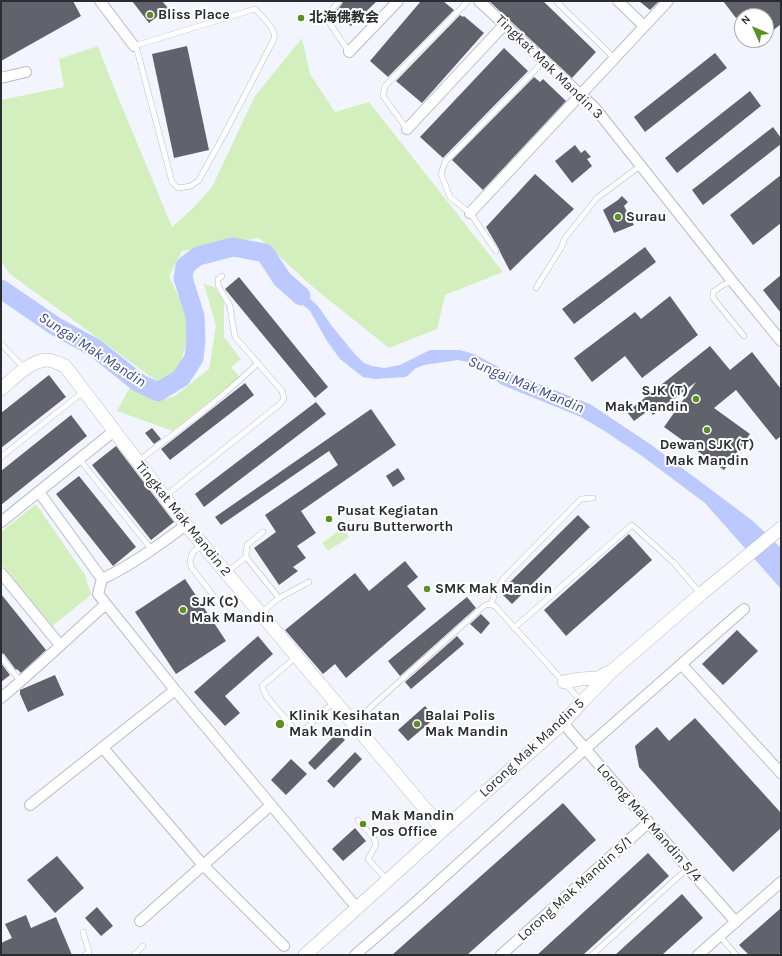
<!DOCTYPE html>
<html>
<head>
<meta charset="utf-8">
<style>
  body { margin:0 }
  #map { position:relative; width:782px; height:956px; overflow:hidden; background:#f2f5fe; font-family:Karla,sans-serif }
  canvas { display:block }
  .frame { position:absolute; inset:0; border:2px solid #2b2c30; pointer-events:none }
  .north { position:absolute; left:734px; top:8px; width:40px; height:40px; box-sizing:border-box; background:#fff; border:1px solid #aaabac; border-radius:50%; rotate:315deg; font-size:11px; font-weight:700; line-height:16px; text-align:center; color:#2b2c30 }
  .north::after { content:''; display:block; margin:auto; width:14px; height:18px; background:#5e8f25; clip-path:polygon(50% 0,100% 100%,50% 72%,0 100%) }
</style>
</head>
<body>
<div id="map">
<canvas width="782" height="956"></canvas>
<div class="frame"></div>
<div class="north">N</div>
</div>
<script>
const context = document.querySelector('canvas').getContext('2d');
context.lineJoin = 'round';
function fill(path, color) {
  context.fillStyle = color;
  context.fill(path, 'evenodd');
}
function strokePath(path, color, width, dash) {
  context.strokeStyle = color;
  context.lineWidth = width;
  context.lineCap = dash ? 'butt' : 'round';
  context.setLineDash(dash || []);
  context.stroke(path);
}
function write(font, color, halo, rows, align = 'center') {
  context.font = font + ' Karla,"Noto Sans SC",sans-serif';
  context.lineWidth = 4;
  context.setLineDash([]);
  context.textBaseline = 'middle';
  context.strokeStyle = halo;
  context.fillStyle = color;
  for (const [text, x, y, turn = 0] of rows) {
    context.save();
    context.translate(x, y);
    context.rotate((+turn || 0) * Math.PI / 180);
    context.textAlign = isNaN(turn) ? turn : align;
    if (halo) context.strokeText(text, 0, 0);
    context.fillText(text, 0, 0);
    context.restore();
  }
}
const green = new Path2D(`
  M302 38 310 74 335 112 369 102 503 272 445 295 437 329 389 348 314 288 259 238 182 251 169 276 192 325 178 370 158 382 10 274 1 261V100L64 87 59 59 98 46 111 80 172 227 193 208 212 187 255 96Z
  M204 284 214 287 224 301V337L241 359 231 367 240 377 173 431 117 411 132 383 155 402 175 396 209 369 216 326Z
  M36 504 85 575 91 595 52 626 1 563V532Z
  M343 528 349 537 328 551 322 543Z`);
const water = new Path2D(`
  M282 279 294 284 318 306 331 325 354 353 364 363 372 366 384 368 400 365 430 350H460L474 354 508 372 590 404 650 444 753 521 781 548V589L705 503 642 456 603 430 581 417 502 385 483 371 468 362 458 360 424 365 416 368 406 377 390 378 375 379 363 377 340 359 327 341 310 311 288 291Z`);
const river = new Path2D(`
  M1 289 55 326 95 348 139 383 158 392 181 378 194 358 196 340 195 316 183 278 185 266 198 256 233 247 265 253 282 279 301 296`);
const building = new Path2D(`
  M1 1H73L81 16 1 61Z
  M132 1H162L168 8 149 23Z
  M343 1H377L351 26 336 11 342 4Z
  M421 1H443L454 10 388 77 370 61Z
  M489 1H543L596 52 572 78Z
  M639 1H659L650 10Z
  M723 1H781V24L766 36V16H739L736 18Z
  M460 15 463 17 464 16 484 33 422 103 396 81Z
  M187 46 209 150 174 158 152 54Z
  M504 48 528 71 443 158 420 137Z
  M715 53 727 68 645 132 634 117Z
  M534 77 540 82 543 79 566 101 483 190 452 160Z
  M750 91 761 106 677 173 665 158Z
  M773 127 781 138V144L703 205 692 190Z
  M575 145 581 153 585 150 591 157 587 159 592 166 572 183 555 161Z
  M535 174 574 209 510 271 500 252 499 249 486 227Z
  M781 175V223L753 245 730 215Z
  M622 196 628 202 624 206 634 225 614 233 603 210 618 200Z
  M645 247 656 262 574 324 562 309Z
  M781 275V313L763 290Z
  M239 277 328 387 315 398 225 289Z
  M670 296 698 335 642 378 625 356 592 382 574 358 635 312 641 319Z
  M710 346 730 370 752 352 781 389V436L776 440 736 390 714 408 750 434 724 470 664 427 696 382 653 415 649 410 634 421 627 412Z
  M49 375 66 397 1 448V413Z
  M245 383 254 395 170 460 161 449Z
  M316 402 326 414 204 507 195 494Z
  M371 409 396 445 301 511 316 533 297 546 306 558 293 567 298 571 279 585 254 548 276 532 265 515 338 465 329 451 221 525 215 517Z
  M71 415 87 436 1 505V471Z
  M152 428 161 439 154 444 145 433Z
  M116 446 174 522 151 540 92 465Z
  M398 468 405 479 393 487 386 476Z
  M79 476 136 547 113 566 56 494Z
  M578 515 590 527 512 604 500 592 501 591Z
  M629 534 652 560 566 636 544 610Z
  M405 561 418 577 407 586 426 609 346 678 335 664 323 674 285 630 355 573 369 591Z
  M185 579 226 641 176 674 135 612Z
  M1 594 46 650 21 673 17 669 16 670 4 654 1 653Z
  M467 597 476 608 400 676 388 661Z
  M481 614 490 623 481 634 470 624Z
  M737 630 758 651 723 685 702 664Z
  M258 636 273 654 225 696 240 713 225 726 194 692Z
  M457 636 464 644 411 689 405 682Z
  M1 663 10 675 1 682Z
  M55 675 64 695 28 712 20 694V690Z
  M425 706 435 718 408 741 398 730Z
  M695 718 781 813V828L733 872 639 767 635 746 657 727 669 741Z
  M337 733 345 740 315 770 308 763Z
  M355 752 362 759 334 788 327 781Z
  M291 759 307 774 286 795 271 780Z
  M563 803 596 840 467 955H392Z
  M355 828 366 841 343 861 332 849Z
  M648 853 669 876 583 955H537Z
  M57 856 84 888 55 913 27 880Z
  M682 894 703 918 662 955H615Z
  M97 907 113 926 101 936 85 918Z
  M781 908V952L778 955H749L739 945Z
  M26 915 31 928 56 917 72 955H1V943L12 938 5 924Z`);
const service = new Path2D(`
  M339 1 328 14 327 19 349 52
  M556 1 614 58
  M255 9C260 14 273 27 274 34 275 37 274 38 273 41L226 131 199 180 191 186 178 188 172 182 137 50 134 46Z
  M407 129 383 96 385 86 468 1
  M496 251 470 213 450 197 441 174 445 162 544 61
  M732 281 723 285 713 292V298L744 336
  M536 288 561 248 565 238 597 198 640 166
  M1 344 25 369
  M1 457 83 392
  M80 460 152 550
  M138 461C179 430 221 399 258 363
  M164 497 280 404 284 399 282 391 235 337 232 320 230 306 218 285V279L222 276
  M202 545 193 552 190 560 191 567 219 603
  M246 557 279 598 309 582
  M227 572 246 557 247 545 263 532
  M491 605 495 593 503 579 581 499 593 498
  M261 613 279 598
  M514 628 632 525 673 562 700 593
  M1 657 21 682
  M296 657 262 686 266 696 296 731 301 733 334 702
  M353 723 484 606 488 604 495 606 581 701
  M358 820 374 838 376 845 368 859 387 880
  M83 932 89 952 85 955
  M720 936 736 955
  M134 955 143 946
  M592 955 688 868`);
const minor = new Path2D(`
  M100 1 134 46
  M479 1 595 108 732 281 781 341
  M618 1 644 26
  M349 52 398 1
  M1 78 26 72
  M407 129 505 24
  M470 213 668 1
  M39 492 102 579
  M1 522 114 431
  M186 525C159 545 132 565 102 579L98 594 106 604 175 690 357 908
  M1 573 60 645
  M682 665 781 773
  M1 698C37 668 71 635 106 604
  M563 723 688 868 736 922
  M103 748 203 865 284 946
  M30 805 175 690
  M140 921 271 805
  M355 955 416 902 585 749 744 609
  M501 955 648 823
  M698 955 781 882`);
const tertiary = new Path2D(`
  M1 389C13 379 31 360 47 360 53 360 59 364 65 366L186 525 443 830
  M564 682 580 679 598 678 609 672
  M305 955 387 881 443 830 563 723 582 702 612 671 701 594 781 528`);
const markers = [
  [150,15,4,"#5e8f25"],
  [301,18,4,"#5e8f25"],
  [618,217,4,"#5e8f25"],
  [696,399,4,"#5e8f25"],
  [707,430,4,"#5e8f25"],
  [329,519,4,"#5e8f25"],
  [427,589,4,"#5e8f25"],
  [183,610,4,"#5e8f25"],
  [280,724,5,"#5e8f25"],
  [417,724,4,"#5e8f25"],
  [363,824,4,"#5e8f25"]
];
const poiNames = [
  ["Bliss Place",158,15],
  ["北海佛教会",309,18],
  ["Surau",626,217],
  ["SJK (T)",688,391,"right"],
  ["Mak Mandin",688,407,"right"],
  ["Dewan SJK (T)",707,445,"center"],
  ["Mak Mandin",707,461,"center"],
  ["Pusat Kegiatan",337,511],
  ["Guru Butterworth",337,527],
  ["SMK Mak Mandin",435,589],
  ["SJK (C)",191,602],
  ["Mak Mandin",191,618],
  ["Klinik Kesihatan",289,716],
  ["Mak Mandin",289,732],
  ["Balai Polis",425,716],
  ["Mak Mandin",425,732],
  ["Mak Mandin",371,816],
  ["Pos Office",371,832]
];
const streetNames = [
  ["Tingkat Mak Mandin 3",549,67,44],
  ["Tingkat Mak Mandin 2",183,519,51],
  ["Lorong Mak Mandin 5",532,748,-43],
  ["Lorong Mak Mandin 5/4",649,823,49],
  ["Lorong Mak Mandin 5/1",575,889,-42]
];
const waterNames = [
  ["Sungai Mak Mandin",92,350,33],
  ["Sungai Mak Mandin",526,385,23]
];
fill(green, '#d3efbd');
fill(water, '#bbc9fe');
strokePath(river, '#bbc9fe', 19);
fill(building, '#60626c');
strokePath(service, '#b9bbc6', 6);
strokePath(minor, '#b9bbc6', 12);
strokePath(tertiary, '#b9bbc6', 14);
strokePath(service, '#fff', 5);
strokePath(minor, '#fff', 10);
strokePath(tertiary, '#fff', 13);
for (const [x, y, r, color] of markers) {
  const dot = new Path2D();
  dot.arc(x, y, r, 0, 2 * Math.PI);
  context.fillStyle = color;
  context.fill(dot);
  strokePath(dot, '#fff', 1.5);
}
write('bold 14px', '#2b2c30', '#fff', poiNames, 'left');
write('14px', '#2b2c30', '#fff', streetNames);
write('italic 15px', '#3d4888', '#fff', waterNames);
</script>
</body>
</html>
